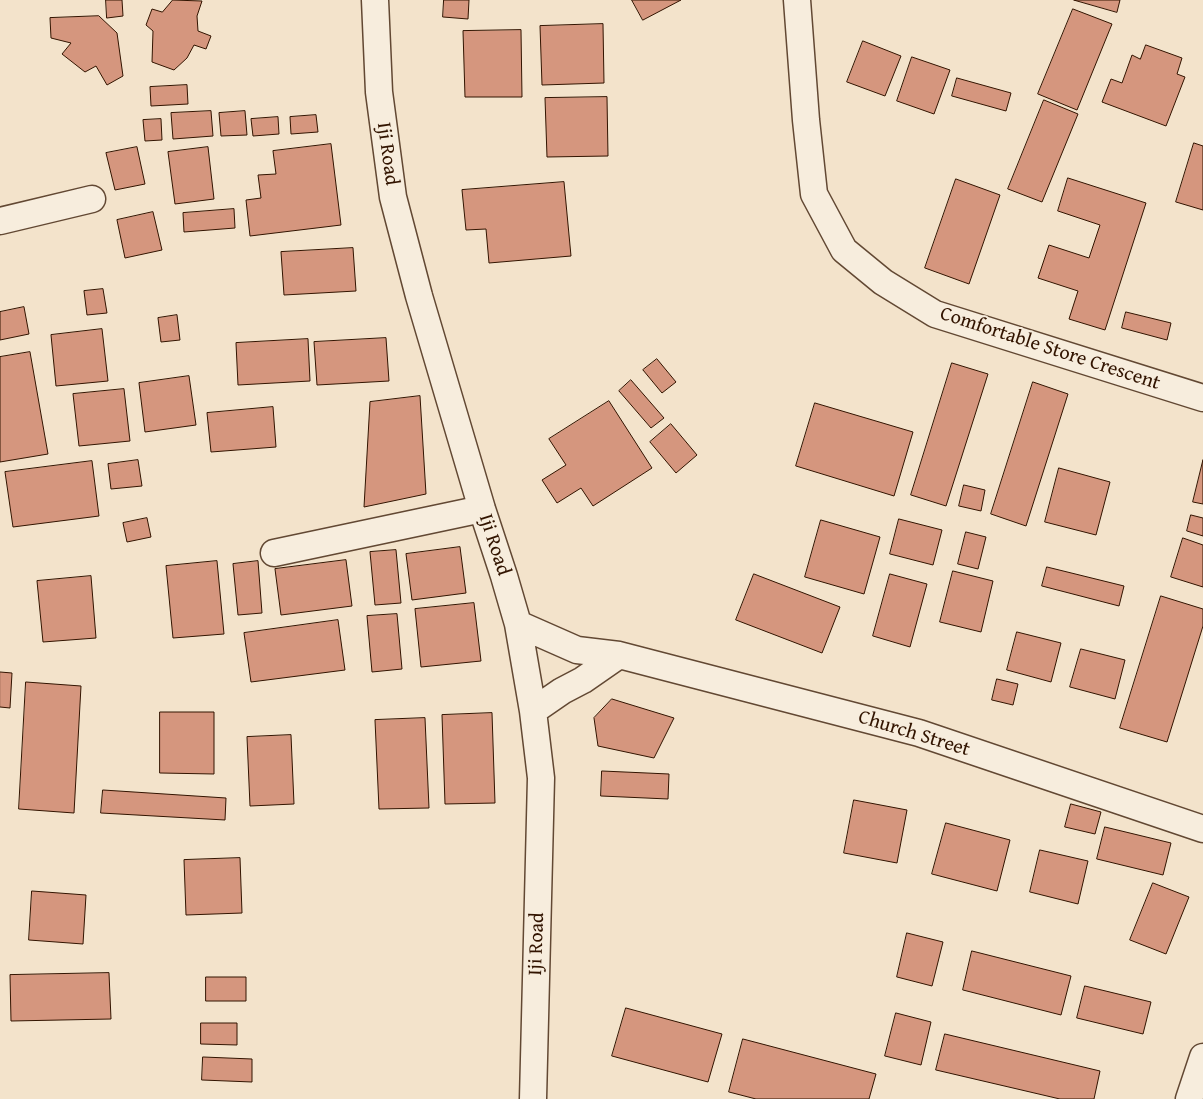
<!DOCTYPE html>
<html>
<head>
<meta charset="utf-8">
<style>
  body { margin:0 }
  canvas { display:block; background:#f3e3cb }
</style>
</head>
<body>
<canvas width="1203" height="1099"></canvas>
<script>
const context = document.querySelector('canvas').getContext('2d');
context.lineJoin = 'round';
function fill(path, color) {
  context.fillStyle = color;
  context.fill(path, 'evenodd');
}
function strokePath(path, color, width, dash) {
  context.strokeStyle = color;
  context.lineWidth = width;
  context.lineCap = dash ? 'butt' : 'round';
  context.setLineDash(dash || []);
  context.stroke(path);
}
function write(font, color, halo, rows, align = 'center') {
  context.font = font + ' "Gentium Book Plus",serif';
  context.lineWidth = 4;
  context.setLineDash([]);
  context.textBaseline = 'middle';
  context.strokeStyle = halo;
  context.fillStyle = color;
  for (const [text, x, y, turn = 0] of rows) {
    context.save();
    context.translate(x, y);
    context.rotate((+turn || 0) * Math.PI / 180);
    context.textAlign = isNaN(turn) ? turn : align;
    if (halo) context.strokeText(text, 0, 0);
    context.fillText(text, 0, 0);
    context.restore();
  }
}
const building = new Path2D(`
  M106 0H122L123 16 107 18Z
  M173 0 202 1 197 16 198 31 211 36 206 49 194 45 187 58 174 70 152 62 153 31 146 25 152 9 162 12Z
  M444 0H469L468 19 443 17Z
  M632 0H681L643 20Z
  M1074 0H1120L1117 12Z
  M1073 9 1112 24 1077 110 1038 94Z
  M99 16 117 33 123 76 107 85 96 66 85 72 62 54 71 43 51 38 50 18Z
  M603 24 604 83 542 85 540 26Z
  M521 30 522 97H465L463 31Z
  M863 41 901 56 885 96 847 82Z
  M1146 45 1182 58 1177 74 1185 77 1166 126 1102 102 1111 79 1122 83 1132 55 1140 59Z
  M912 57 950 70 934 114 897 101Z
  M957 78 1011 93 1006 111 952 96Z
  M187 85 188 104 151 106 150 87Z
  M607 97 608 156 547 157 545 98Z
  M1044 100 1078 114 1042 202 1008 189Z
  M211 111 213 136 173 139 171 113Z
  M245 111 247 135 221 136 219 113Z
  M316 115 318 132 291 134 290 117Z
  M278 117 279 134 253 136 251 119Z
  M161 119 162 140 145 141 143 120Z
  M1194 143 1203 146V210L1176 202Z
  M331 144 341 225 250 236 246 200 261 198 258 175 276 174 273 151Z
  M137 147 145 184 115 190 106 153Z
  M208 147 214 199 175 204 168 152Z
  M1068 178 1146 203 1105 330 1069 319 1078 291 1038 278 1049 245 1089 258 1100 225 1058 211Z
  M956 179 1000 195 969 284 925 268Z
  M564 182 571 256 489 263 486 229 466 230 462 190Z
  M234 209 235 228 184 232 183 213Z
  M153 212 162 250 125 258 117 220Z
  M353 248 356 291 284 295 281 252Z
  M103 289 107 313 87 315 84 291Z
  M24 307 29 334 0 340V312Z
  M1126 312 1171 323 1167 340 1122 328Z
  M177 315 180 340 161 342 158 318Z
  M102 329 108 381 56 386 51 335Z
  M386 338 389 381 317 385 314 342Z
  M308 339 310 381 238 385 236 343Z
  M30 352 48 454 0 462V357Z
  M657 359 676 382 662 393 643 370Z
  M952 363 988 374 946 506 911 495Z
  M189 376 196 425 145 432 139 383Z
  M631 380 664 418 651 428 619 391Z
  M1033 382 1068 394 1026 526 991 514Z
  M124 389 130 441 79 446 73 394Z
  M420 396 426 494 364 507 370 402Z
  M609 401 652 468 593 506 581 488 557 503 542 480 566 465 549 439Z
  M815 403 913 432 894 496 796 466Z
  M273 407 276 447 211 452 207 413Z
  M671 424 697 455 676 473 650 442Z
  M138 460 142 486 111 489 108 464Z
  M1203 460V504L1193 502Z
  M92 461 99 516 13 527 5 472Z
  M1059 468 1110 482 1096 535 1045 522Z
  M964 485 985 490 981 511 959 506Z
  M1191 515 1203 518V536L1187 531Z
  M147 518 151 537 127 542 123 523Z
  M899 519 942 530 933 565 890 554Z
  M821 520 880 537 864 594 805 577Z
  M966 532 986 537 978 569 958 564Z
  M1183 538 1203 545V587L1171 577Z
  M460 547 466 593 412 600 406 554Z
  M396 550 401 603 375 605 370 552Z
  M346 560 352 606 281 615 275 569Z
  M217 561 224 634 173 638 166 566Z
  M258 561 262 613 238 615 233 564Z
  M1047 567 1124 586 1119 606 1042 586Z
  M953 571 993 581 981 632 940 622Z
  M754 574 840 607 822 653 736 620Z
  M890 574 927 584 910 647 873 636Z
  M91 576 96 638 43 642 37 581Z
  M1161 596 1203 609V626L1167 742 1120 728Z
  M474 603 481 661 421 667 415 609Z
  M397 614 402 669 372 672 367 616Z
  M338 620 345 670 251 682 244 633Z
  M1017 632 1061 643 1051 682 1007 670Z
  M1081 649 1125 660 1115 699 1070 687Z
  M0 672 12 673 10 708 0 707Z
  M997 679 1018 684 1013 705 992 700Z
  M26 682 81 686 74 813 19 809Z
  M612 699 674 718 654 758 598 746 594 718Z
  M160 712H214V774L160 773Z
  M492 713 495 803 445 804 442 715Z
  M425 718 429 808 379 809 375 720Z
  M291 735 294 804 250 806 247 737Z
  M602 771 669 774 668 799 601 796Z
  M103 790 226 798 225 820 101 813Z
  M854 800 907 810 897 863 844 853Z
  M1071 804 1101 812 1095 834 1065 827Z
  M946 823 1010 840 997 891 932 874Z
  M1105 827 1171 843 1163 875 1097 859Z
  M1040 850 1088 861 1078 904 1030 892Z
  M240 858 242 913 186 915 184 860Z
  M1153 883 1189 897 1166 954 1130 940Z
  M32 891 86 895 83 944 29 940Z
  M907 933 943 942 932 986 897 977Z
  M972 951 1071 976 1061 1015 963 990Z
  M109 973 111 1019 11 1021 10 975Z
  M206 977H246V1001H206Z
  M1085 986 1151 1002 1143 1034 1077 1018Z
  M626 1008 722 1034 708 1082 612 1056Z
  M896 1013 931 1022 921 1065 885 1056Z
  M201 1023H237V1045L201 1044Z
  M945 1034 1100 1071 1094 1099H1060L936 1070Z
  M743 1039 876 1074 869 1099H756L729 1092Z
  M203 1057 252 1059V1082L202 1080Z`);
const minor = new Path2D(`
  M375 0 379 92 393 197 419 296 482 509 504 576 518 624 533 711 541 778 533 1099
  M797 0 806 120 814 194 844 250 883 282 935 314 1203 398
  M0 221 92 199
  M274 553 482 509
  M518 624 577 650 619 655 919 733 1203 829
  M533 711 562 691 583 680 619 655
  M1189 1099 1203 1057`);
const streetNames = [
  ["Iji Road",387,154,82],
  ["Comfortable Store Crescent",1050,349,18],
  ["Iji Road",494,545,72],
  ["Church Street",914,734,17],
  ["Iji Road",537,944,-88]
];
fill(building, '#d5967e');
strokePath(building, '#321400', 1);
strokePath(minor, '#624833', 29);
strokePath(minor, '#f7eddd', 26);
write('20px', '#321400', '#f7eddd', streetNames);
</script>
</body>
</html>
